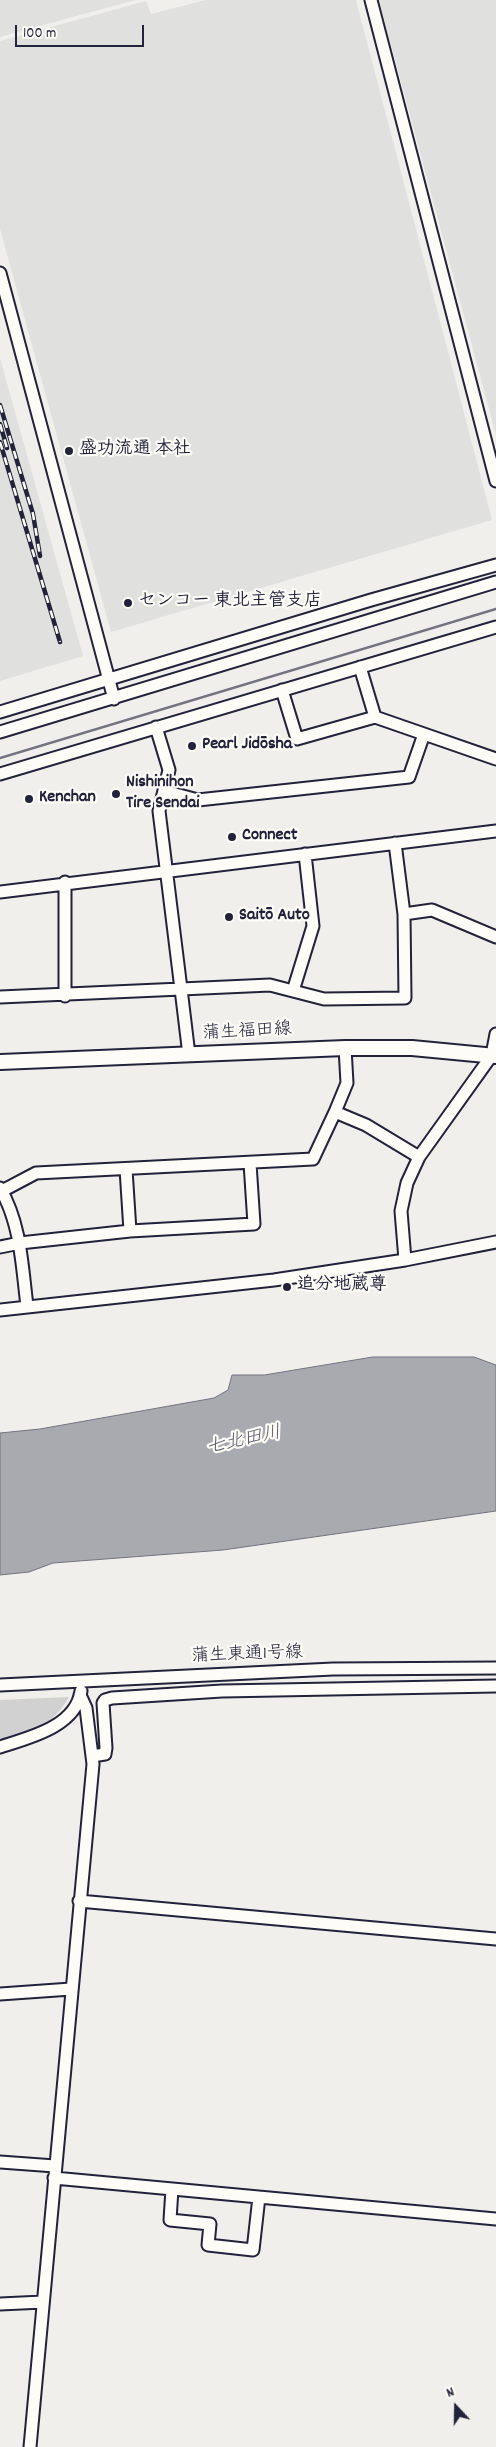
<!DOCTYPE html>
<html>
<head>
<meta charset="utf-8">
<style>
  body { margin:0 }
  #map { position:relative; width:496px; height:2447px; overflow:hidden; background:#f0efec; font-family:Dekko,sans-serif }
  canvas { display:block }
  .north { position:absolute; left:431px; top:2382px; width:50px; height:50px; -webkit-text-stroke:4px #fdfcf7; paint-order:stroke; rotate:339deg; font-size:14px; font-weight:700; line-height:20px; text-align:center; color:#22223b }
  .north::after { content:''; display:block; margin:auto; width:18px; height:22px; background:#22223b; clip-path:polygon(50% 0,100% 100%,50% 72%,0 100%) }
  .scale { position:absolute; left:15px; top:25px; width:129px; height:22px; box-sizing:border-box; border:2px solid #22223b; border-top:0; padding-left:6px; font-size:15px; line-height:18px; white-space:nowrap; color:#22223b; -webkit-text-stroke:4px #fdfcf7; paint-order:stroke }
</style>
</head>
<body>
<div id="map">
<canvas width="496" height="2447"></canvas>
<div class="north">N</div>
<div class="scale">100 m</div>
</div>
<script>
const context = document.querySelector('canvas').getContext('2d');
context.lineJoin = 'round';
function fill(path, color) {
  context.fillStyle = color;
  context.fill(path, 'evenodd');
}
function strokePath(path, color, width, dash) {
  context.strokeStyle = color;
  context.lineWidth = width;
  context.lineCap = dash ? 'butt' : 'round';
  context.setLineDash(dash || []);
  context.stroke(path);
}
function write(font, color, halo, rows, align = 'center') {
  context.font = font + ' Dekko,"Klee One",sans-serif';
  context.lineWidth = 4.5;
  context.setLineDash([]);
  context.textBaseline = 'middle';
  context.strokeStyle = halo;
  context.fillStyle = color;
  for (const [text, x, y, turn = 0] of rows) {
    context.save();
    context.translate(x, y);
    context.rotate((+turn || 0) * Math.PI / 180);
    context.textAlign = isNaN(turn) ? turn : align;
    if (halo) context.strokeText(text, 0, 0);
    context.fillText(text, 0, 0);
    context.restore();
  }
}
const built = new Path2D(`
  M0 0H135L0 37Z
  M206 0H356L492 520 111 632 0 229V41L146 1 151 14Z
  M379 0H496V435Z
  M0 358 83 656 0 681Z`);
const green = new Path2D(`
  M69 1697C50 1729 33 1730 0 1741V1700Z`);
const water = new Path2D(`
  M373 1357H474L496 1365V1511L223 1550 53 1563 29 1572 0 1575V1433L40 1429 214 1398 228 1390 232 1375H264Z`);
const stream = new Path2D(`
  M0 758 496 609`);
const minor = new Path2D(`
  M371 0 496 481
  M0 273 114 699
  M360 667 375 717
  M282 690 297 739 375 717 424 734
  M0 712 371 600 496 565
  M0 732 496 582
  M0 774 496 627
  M164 791 198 800 409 777 424 734 496 759
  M305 854 313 926 293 991 324 999 405 998 404 914 395 843
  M0 892 496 831
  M404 914 432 910 496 937
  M65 996V882
  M0 997 181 989 159 811 169 770 156 727
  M189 1055 181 989 270 985 293 991
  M335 1112 347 1083 345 1048
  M126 1169 130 1231
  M0 1188C21 1224 22 1266 27 1306
  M2 1191 36 1173 313 1159 335 1112 366 1125 419 1157
  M0 1247 20 1243 130 1231 254 1224 250 1163
  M405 1260 401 1211 407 1183 419 1157 492 1055 496 1034
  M0 1310 274 1280 405 1260 496 1242
  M0 1685 333 1669 496 1668
  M0 1747C28 1738 76 1727 81 1691
  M92 1756 105 1754 106 1748 103 1703 105 1700 112 1698 222 1691 496 1686
  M79 1901 496 1939
  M0 1994 71 1989
  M0 2162 55 2166
  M54 2178 496 2219
  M172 2189 170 2220 210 2224 208 2245 253 2250 259 2197
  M0 2304 43 2302
  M30 2447 93 1764 86 1708 80 1695`);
const major = new Path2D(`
  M0 1062 345 1048H412L496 1056`);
const rail = new Path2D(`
  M0 405 33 514 40 556
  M0 424 7 448
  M0 442 60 642`);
const markers = [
  [69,451,5,"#22223b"],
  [128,603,5,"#22223b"],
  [192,746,5,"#22223b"],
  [116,794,5,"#22223b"],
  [29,799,5,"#22223b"],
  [232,837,5,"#22223b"],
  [229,917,5,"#22223b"],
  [287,1287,5,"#22223b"]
];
const poiNames = [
  ["盛功流通 本社",79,451],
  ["センコー 東北主管支店",138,603],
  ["Pearl Jidōsha",202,746],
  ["Nishinihon",126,784],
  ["Tire Sendai",126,805],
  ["Kenchan",39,799],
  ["Connect",242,837],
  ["Saitō Auto",239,917],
  ["追分地蔵尊",297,1287]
];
const streetNames = [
  ["蒲生福田線",247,1033,-3],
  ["蒲生東通1号線",247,1656,-2]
];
const waterNames = [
  ["七北田川",244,1442,-12]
];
fill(built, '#e0e0df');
fill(green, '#d2d1d1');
fill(water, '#a9a9b0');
strokePath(water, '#737381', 1);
strokePath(stream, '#737381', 2.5);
strokePath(minor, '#22223b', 15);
strokePath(major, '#22223b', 18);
strokePath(minor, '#fdfcf7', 11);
strokePath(major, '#fdfcf7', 14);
strokePath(rail, '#22223b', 4.5);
strokePath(rail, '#fdfcf7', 2.5, [8]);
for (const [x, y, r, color] of markers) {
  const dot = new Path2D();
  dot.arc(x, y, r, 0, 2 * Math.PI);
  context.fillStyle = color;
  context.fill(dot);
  strokePath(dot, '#fdfcf7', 2);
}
write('bold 18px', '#22223b', '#fdfcf7', poiNames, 'left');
write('18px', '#22223b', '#fdfcf7', streetNames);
write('italic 19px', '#58586a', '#fdfcf7', waterNames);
</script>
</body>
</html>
